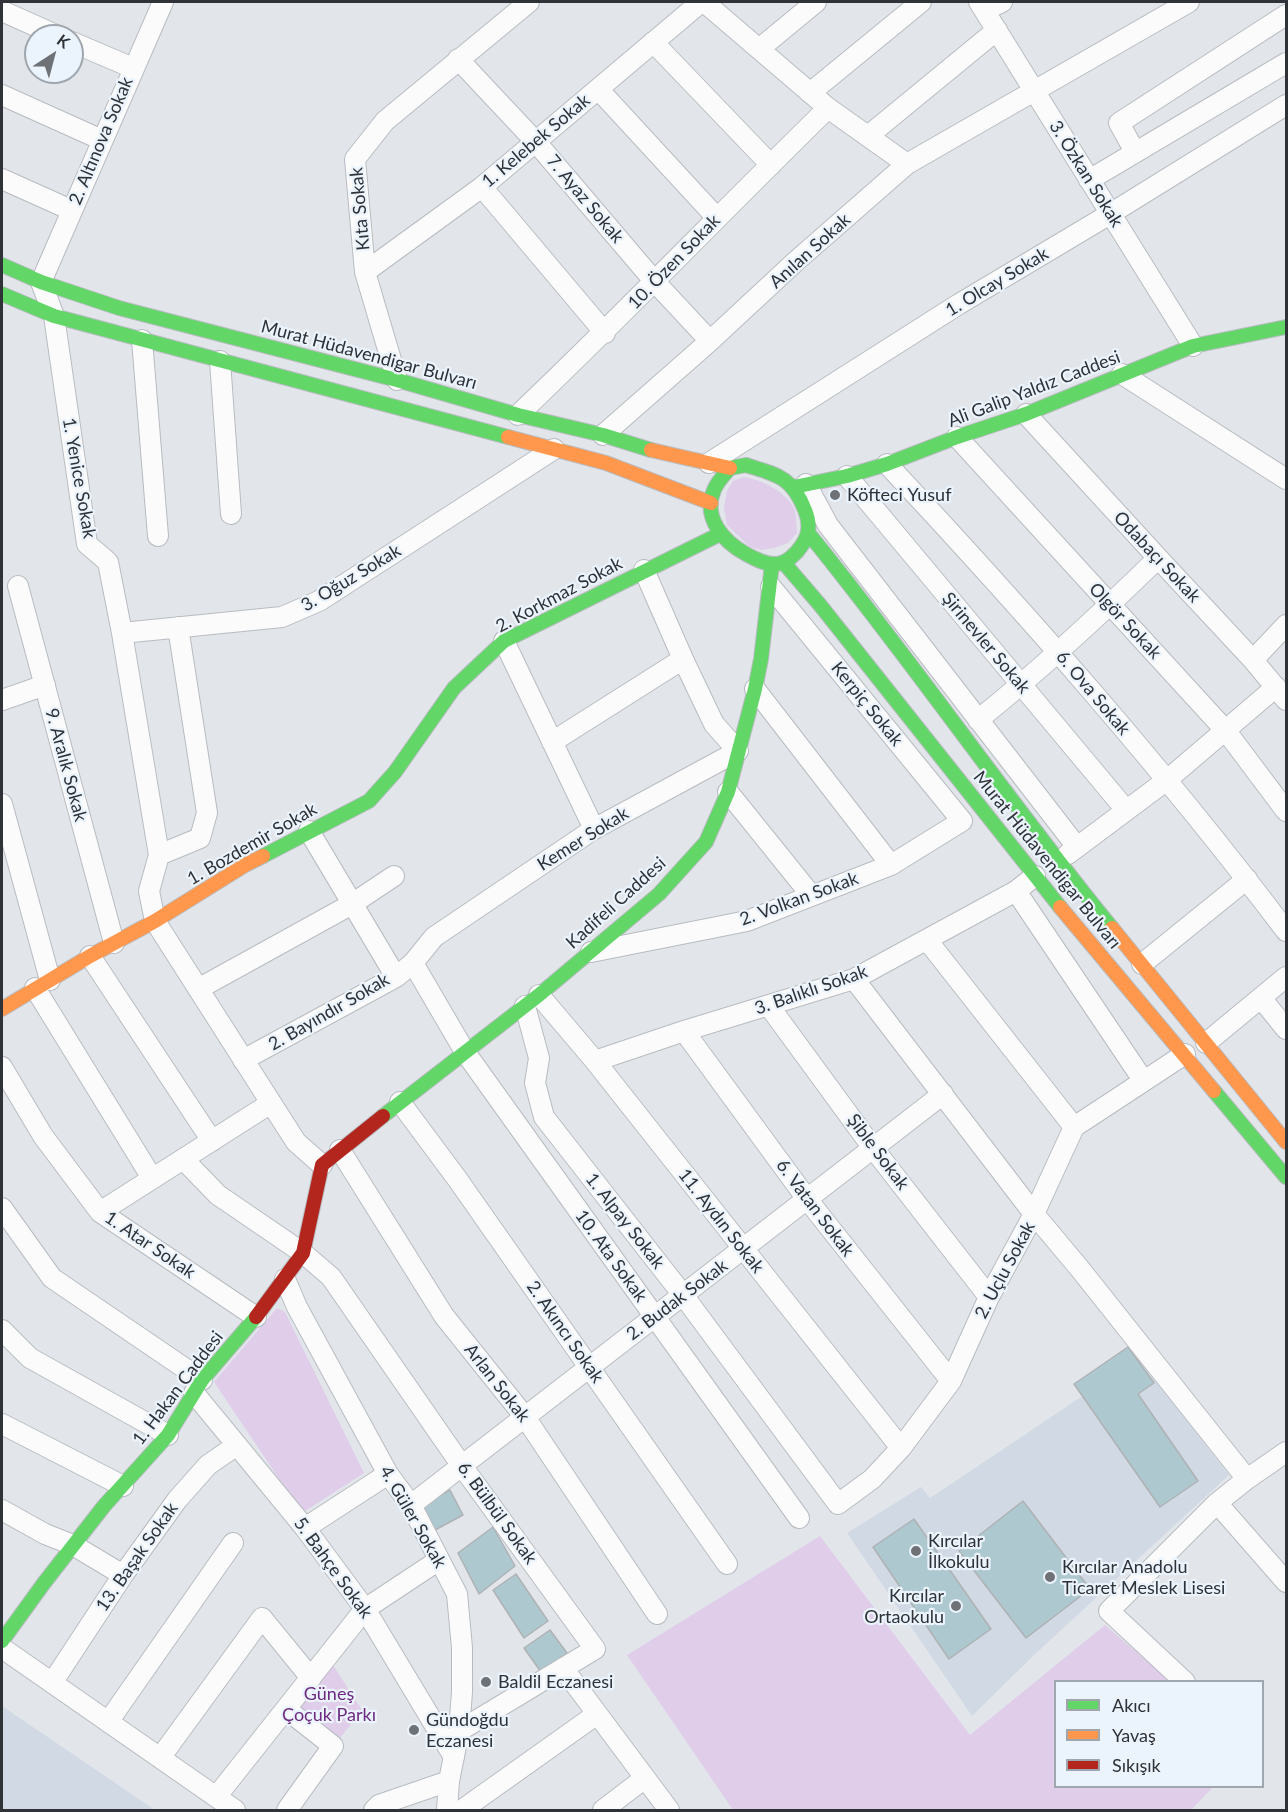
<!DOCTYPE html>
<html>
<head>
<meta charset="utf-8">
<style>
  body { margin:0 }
  #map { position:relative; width:1288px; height:1812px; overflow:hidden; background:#e2e6eb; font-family:Lato,sans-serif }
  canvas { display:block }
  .frame { position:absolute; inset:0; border:3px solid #2f3236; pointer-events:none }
  .legend { position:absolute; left:1054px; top:1680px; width:210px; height:108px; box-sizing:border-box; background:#ebf3fc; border:2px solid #a0a6ad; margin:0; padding:8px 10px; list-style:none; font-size:18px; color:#2f3236 }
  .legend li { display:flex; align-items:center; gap:12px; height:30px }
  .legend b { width:30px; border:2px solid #a0a6ad }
  .north { position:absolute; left:24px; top:24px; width:60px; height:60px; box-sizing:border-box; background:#ebf3fc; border:2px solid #a0a6ad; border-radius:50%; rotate:36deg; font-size:16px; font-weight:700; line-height:24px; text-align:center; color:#2f3236 }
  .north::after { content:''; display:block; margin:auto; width:21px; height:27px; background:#6e7175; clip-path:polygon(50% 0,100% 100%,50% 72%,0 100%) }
</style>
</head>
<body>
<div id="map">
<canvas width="1288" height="1812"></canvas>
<div class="frame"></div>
<ul class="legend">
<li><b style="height:8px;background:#63d668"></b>Akıcı</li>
<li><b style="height:8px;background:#ff974d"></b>Yavaş</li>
<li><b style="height:8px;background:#b3261e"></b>Sıkışık</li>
</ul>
<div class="north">K</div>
</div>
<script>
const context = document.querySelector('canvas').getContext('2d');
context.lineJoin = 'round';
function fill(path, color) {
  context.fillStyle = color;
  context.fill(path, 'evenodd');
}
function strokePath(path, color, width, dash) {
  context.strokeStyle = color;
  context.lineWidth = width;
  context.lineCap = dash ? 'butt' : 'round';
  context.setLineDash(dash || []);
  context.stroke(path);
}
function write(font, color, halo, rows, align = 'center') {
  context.font = font + ' Lato,sans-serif';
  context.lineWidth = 4.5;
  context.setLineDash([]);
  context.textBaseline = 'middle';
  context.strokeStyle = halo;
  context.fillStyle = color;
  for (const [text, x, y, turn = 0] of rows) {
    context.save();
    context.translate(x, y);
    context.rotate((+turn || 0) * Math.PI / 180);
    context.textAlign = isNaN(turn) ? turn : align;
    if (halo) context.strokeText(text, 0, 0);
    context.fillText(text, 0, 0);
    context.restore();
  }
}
const built = new Path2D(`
  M1138 1359 1229 1475 1033 1656 972 1716 847 1533 921 1487 930 1498Z
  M2 1706 155 1810H2Z`);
const green = new Path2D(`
  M744 477C762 480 785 491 794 508 797 515 796 525 797 533L788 543 774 548 762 550 750 547 727 525 724 508 727 491 733 481Z
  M277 1308 285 1312 364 1473 302 1513 214 1382Z
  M820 1536 970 1735 1105 1625 1170 1681 1056 1682V1786L1213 1787 1191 1810H733L627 1655Z
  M331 1662 362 1710 337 1742 296 1707Z`);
const building = new Path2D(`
  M1128 1347 1154 1383 1138 1394 1198 1481 1160 1507 1074 1384Z
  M450 1490 463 1515 435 1530 422 1505Z
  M1023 1501 1090 1589 1026 1638 959 1551Z
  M914 1519 991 1629 949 1659 873 1547Z
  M493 1527 515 1566 479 1594 458 1553Z
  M516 1574 548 1621 524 1638 493 1590Z
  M550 1630 567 1653 541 1672 524 1648Z`);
const street = new Path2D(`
  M163 2 41 282 54 316 87 544 108 562 122 633 159 855 149 891 155 921 296 1142 322 1165
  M704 2 828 108 907 164
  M979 2 1193 346
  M985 10 1002 2
  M2 11 58 36
  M72 42 133 68
  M653 42 771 165
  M759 49 816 2
  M458 59 535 141 655 282 710 341
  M598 89 717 218
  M810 93 921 2
  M2 95 102 140
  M868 136 997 30
  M1135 152 1119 123 1286 15
  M2 179 71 210
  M1089 180 1286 63
  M482 187 605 333
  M365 272 482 187 701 2
  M142 340 158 536
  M220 361 231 514
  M1122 374 1286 479
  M397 380 365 272 355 159 385 121 529 2
  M1026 414 1158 558 1253 660 1286 700
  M518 415C623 315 724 210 828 108
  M603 435 710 341 795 262 907 164 1189 2
  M957 437 1226 731 1286 811
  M709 463 959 304 1110 214 1286 105
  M887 464C1027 614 1163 768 1286 931
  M847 476 1126 810
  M806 484 828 525 1077 847
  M18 586 114 943
  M122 633 282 617 319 601 554 449
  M504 641 594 829
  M1253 660 1286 625
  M755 689 891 865
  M2 700 45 685
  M978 720C1041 669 1100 615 1158 558
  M552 742 683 659
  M728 792 811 895
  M2 804 50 980
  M1068 854 1167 780 1276 687
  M159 855 200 838 207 813 178 627
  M1016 891 1143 1080
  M927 940 1074 1127
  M591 952 747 921 891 865 962 821 771 587
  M90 956 212 1141
  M413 963 465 1052 799 1518
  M1142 964 1247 879
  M396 977 413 963 434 937 594 829 738 751 714 724 683 659 644 570
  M854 979 1034 1214 1080 1269 1247 1479 1217 1503 1109 1611 1185 1682
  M35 988 152 1178
  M198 989 352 904 394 876
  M539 995 595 1061 901 1448
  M1261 998 1286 1029
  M525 1006 539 1058 535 1083 544 1117 683 1295 838 1504 872 1479 901 1448 951 1381 989 1297 1034 1214 1074 1127 1185 1054
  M769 1006 873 1148 989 1297
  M684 1031 807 1199 951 1381
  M1206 1043 1286 977
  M243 1060 396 977 309 831
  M595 1061 684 1031 854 979 1016 891 1035 876
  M2 1067 43 1136 100 1212 256 1317
  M400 1102 458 1180 727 1564
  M340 1150 444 1316 525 1417 657 1614
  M183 1159 218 1195 303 1253 331 1277 462 1466 595 1649 459 1731
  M2 1208 52 1278 202 1380
  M100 1212 271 1103
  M285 1279 297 1307 388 1474 411 1505 457 1594 462 1648V1692L459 1731 449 1781 447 1810
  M2 1330 30 1358 168 1435
  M194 1393 305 1528 365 1609 454 1757
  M2 1424 123 1486
  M1247 1479 1286 1452
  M1217 1503 1286 1582
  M411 1505 943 1094
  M2 1510 45 1534 73 1545 123 1575
  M305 1528 388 1474
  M2 1648 235 1810
  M563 1668 669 1810
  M52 1683 123 1575 177 1500 208 1465 237 1445
  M286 1709 333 1746 287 1810
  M108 1722 233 1543
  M160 1758 262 1618 311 1678
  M216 1797 365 1609 439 1560
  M374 1810 379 1805 449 1781
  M462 1810 597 1714
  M603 1810 645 1778`);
const fast = new Path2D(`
  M2 265 41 282 119 308 397 380 518 415 603 435 651 450
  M2 294 54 316 508 437
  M746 465C778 475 792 477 805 510 810 522 810 534 802 545 797 553 787 563 777 564 766 565 755 559 746 554 724 542 702 518 714 490 717 482 724 475 730 468Z
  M794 487 847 476 887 464 957 437 1026 414 1193 346 1286 327
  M809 534C914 663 1007 800 1112 928
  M784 563 820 605 1060 907
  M263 856 369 801 395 772 454 688 504 641 720 534
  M1214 1091 1286 1177
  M383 1116 539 995 659 894 706 842 728 792 755 689 761 659 772 564
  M2 1641 44 1583 104 1506 168 1435 202 1380 256 1317`);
const slow = new Path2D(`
  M508 437 606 463 711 503
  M651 450 730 468
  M1060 907 1214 1091
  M1112 928 1286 1142
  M2 1009 90 956 155 921 245 865 263 856`);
const jam = new Path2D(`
  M256 1317 303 1253 322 1165 383 1116`);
const markers = [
  [835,495,6,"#6e7175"],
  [916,1551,6,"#6e7175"],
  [1050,1577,6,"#6e7175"],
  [956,1606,6,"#6e7175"],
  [486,1682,6,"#6e7175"],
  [414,1730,6,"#6e7175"]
];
const streetNames = [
  ["2. Altınova Sokak",101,141,-67],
  ["1. Kelebek Sokak",536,141,-40],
  ["3. Özkan Sokak",1086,174,58],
  ["7. Ayaz Sokak",585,199,50],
  ["Kıta Sokak",360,209,-95],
  ["Anılan Sokak",810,251,-42],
  ["10. Özen Sokak",674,262,-46],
  ["1. Olcay Sokak",997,282,-31],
  ["Murat Hüdavendigar Bulvarı",369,355,15],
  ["Ali Galip Yaldız Caddesi",1034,389,-21],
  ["1. Yenice Sokak",79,478,80],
  ["Odabaçı Sokak",1157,557,47],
  ["3. Oğuz Sokak",351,578,-31],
  ["2. Korkmaz Sokak",559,595,-28],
  ["Olgör Sokak",1125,621,47],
  ["Şirinevler Sokak",986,643,50],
  ["6. Ova Sokak",1093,693,50],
  ["Kerpiç Sokak",867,704,51],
  ["9. Aralık Sokak",66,765,75],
  ["Kemer Sokak",583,839,-32],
  ["1. Bozdemir Sokak",252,844,-30],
  ["Murat Hüdavendigar Bulvarı",1047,860,51],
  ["2. Volkan Sokak",799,899,-20],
  ["Kadifeli Caddesi",616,903,-42],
  ["3. Balıklı Sokak",811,990,-19],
  ["2. Bayındır Sokak",329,1012,-30],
  ["Şible Sokak",878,1152,53],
  ["6. Vatan Sokak",815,1208,53],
  ["1. Alpay Sokak",625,1221,52],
  ["11. Aydın Sokak",721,1221,52],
  ["1. Atar Sokak",150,1245,34],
  ["10. Ata Sokak",611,1256,54],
  ["2. Uçlu Sokak",1005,1270,-62],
  ["2. Budak Sokak",677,1300,-37],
  ["2. Akıncı Sokak",565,1332,55],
  ["Arlan Sokak",497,1383,52],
  ["1. Hakan Caddesi",178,1388,-53],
  ["6. Bülbül Sokak",497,1513,54],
  ["4. Güler Sokak",413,1517,60],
  ["13. Başak Sokak",137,1557,-55],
  ["5. Bahçe Sokak",333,1568,54]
];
const poiNames = [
  ["Köfteci Yusuf",847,495],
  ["Kırcılar",928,1541],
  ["İlkokulu",928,1562],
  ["Kırcılar Anadolu",1062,1567],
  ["Ticaret Meslek Lisesi",1062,1588],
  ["Kırcılar",944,1596,"right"],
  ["Ortaokulu",944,1617,"right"],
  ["Baldil Eczanesi",498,1682],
  ["Gündoğdu",426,1720],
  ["Eczanesi",426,1741]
];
const parkNames = [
  ["Güneş",329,1694],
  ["Çoçuk Parkı",329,1715]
];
fill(built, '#d1d9e4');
fill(green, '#dfcdea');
fill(building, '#aec8d0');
strokePath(building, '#aeb2b5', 1.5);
strokePath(street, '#b8bcc0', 22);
strokePath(fast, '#b8bcc0', 16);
strokePath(slow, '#b8bcc0', 16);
strokePath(jam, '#b8bcc0', 16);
strokePath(street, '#fbfbfc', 20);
strokePath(fast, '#63d668', 14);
strokePath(slow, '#ff974d', 14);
strokePath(jam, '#b3261e', 14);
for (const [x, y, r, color] of markers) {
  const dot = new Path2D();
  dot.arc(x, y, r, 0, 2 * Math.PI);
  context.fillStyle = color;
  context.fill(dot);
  strokePath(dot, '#ebf3fc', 2);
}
write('18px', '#2f3236', '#ebf3fc', streetNames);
write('18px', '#2f3236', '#ebf3fc', poiNames, 'left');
write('18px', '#6d2c81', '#ebf3fc', parkNames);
</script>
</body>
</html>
